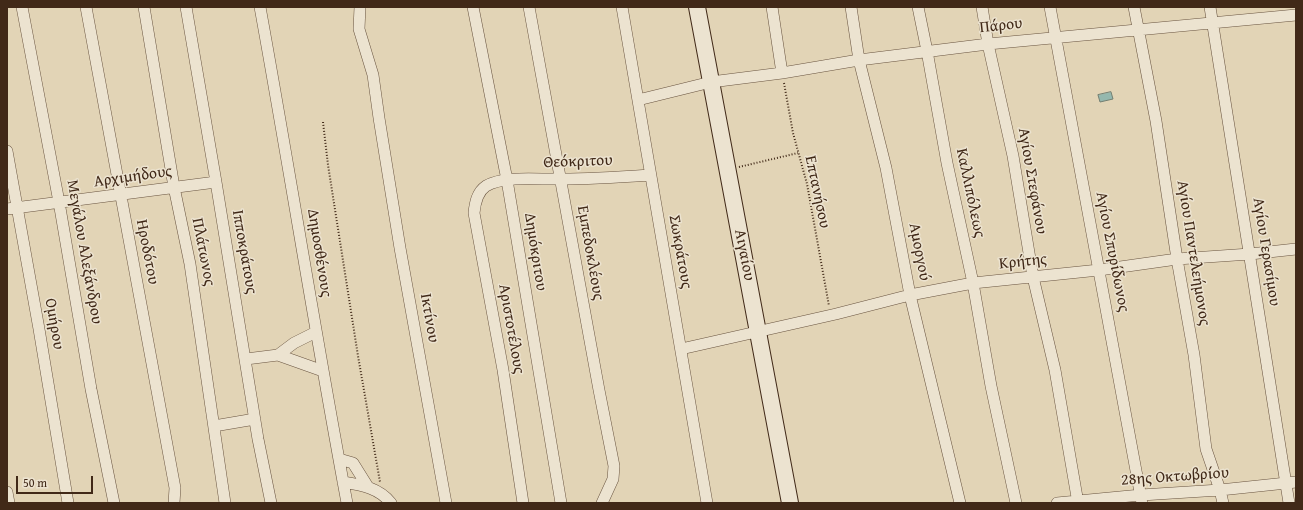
<!DOCTYPE html>
<html>
<head>
<meta charset="utf-8">
<style>
  body { margin:0 }
  #map { position:relative; width:1303px; height:510px; overflow:hidden; background:#e2d4b6; font-family:"Gentium Book Plus",serif }
  canvas { display:block }
  .frame { position:absolute; inset:0; border:8px solid #412918; pointer-events:none }
  .scale { position:absolute; left:16px; top:476px; width:77px; height:18px; box-sizing:border-box; border:2px solid #412918; border-top:0; padding-left:5px; font-size:12px; line-height:14px; white-space:nowrap; color:#412918; -webkit-text-stroke:3px #ece3d0; paint-order:stroke }
</style>
</head>
<body>
<div id="map">
<canvas width="1303" height="510"></canvas>
<div class="frame"></div>
<div class="scale">50 m</div>
</div>
<script>
const context = document.querySelector('canvas').getContext('2d');
context.lineJoin = 'round';
function fill(path, color) {
  context.fillStyle = color;
  context.fill(path, 'evenodd');
}
function strokePath(path, color, width, dash) {
  context.strokeStyle = color;
  context.lineWidth = width;
  context.lineCap = dash ? 'butt' : 'round';
  context.setLineDash(dash || []);
  context.stroke(path);
}
function write(font, color, halo, rows, align = 'center') {
  context.font = font + ' "Gentium Book Plus",serif';
  context.lineWidth = 3;
  context.setLineDash([]);
  context.textBaseline = 'middle';
  context.strokeStyle = halo;
  context.fillStyle = color;
  for (const [text, x, y, turn = 0] of rows) {
    context.save();
    context.translate(x, y);
    context.rotate((+turn || 0) * Math.PI / 180);
    context.textAlign = isNaN(turn) ? turn : align;
    if (halo) context.strokeText(text, 0, 0);
    context.fillText(text, 0, 0);
    context.restore();
  }
}
const water = new Path2D(`
  M1111 92 1113 99 1100 102 1098 95Z`);
const path = new Path2D(`
  M784 83 793 133 807 184 829 306
  M323 122 328 165 358 356 380 482
  M739 167 798 153`);
const minor = new Path2D(`
  M22 7 59 202 91 389 114 503
  M86 7 175 488 174 503
  M144 7 174 187 190 264 225 503
  M186 7 216 182 258 439 271 503
  M260 7C290 172 316 338 347 503
  M360 7 359 29 373 75 379 118 400 248 446 503
  M473 7 507 180 561 503
  M529 7 599 390 614 466 613 479 602 503
  M622 7 707 503
  M772 7 782 73
  M851 7 859 60 886 168 910 295 960 503
  M918 7 927 51 947 163 973 283 991 386 1016 503
  M982 7 988 44 1013 156 1033 277 1055 370 1078 503
  M1050 7 1142 503
  M1134 7 1156 121 1177 259 1194 355 1206 449 1220 490 1223 503
  M1210 7 1289 503
  M638 100 711 82 782 73 859 60 988 44 1296 15
  M7 151 39 329 68 503
  M7 209 216 182
  M681 349 836 314 910 295 973 283 1099 270 1177 259 1250 254 1296 249
  M278 355 294 343 316 332
  M246 359 278 355 323 371
  M214 426 255 419
  M339 459 353 463 368 487
  M343 482C362 485 379 488 391 503
  M7 492 9 503
  M523 503 503 370 474 213C475 203 477 192 486 186 505 175 540 180 562 179 591 179 621 177 650 175
  M1057 503 1141 495 1220 490 1296 482`);
const secondary = new Path2D(`
  M697 7 790 503`);
const streetNames = [
  ["Πάρου",1001,26,-6],
  ["Θεόκριτου",578,162,-2],
  ["Αρχιμήδους",133,177,-8],
  ["Αγίου Στεφάνου",1032,181,80],
  ["Επτανήσου",817,192,78],
  ["Καλλιπόλεως",970,193,78],
  ["Μεγάλου Αλεξάνδρου",84,252,80],
  ["Ηροδότου",147,252,79],
  ["Πλάτωνος",203,252,79],
  ["Ιπποκράτους",244,252,80],
  ["Δημόκριτου",535,252,81],
  ["Σωκράτους",680,252,80],
  ["Αμοργού",919,252,79],
  ["Αγίου Σπυρίδωνος",1112,252,79],
  ["Αγίου Γερασίμου",1266,252,81],
  ["Δημοσθένους",319,253,81],
  ["Εμπεδοκλέους",590,253,80],
  ["Αγίου Παντελεήμονος",1193,253,81],
  ["Αιγαίου",744,255,79],
  ["Κρήτης",1023,262,-6],
  ["Ικτίνου",429,318,80],
  ["Ομήρου",54,324,80],
  ["Αριστοτέλους",511,329,80],
  ["28ης Οκτωβρίου",1175,477,-4]
];
fill(water, '#95b8ae');
strokePath(water, '#737f72', 1);
strokePath(minor, '#695440', 12);
strokePath(secondary, '#412918', 18);
strokePath(path, '#412918', 2, [1, 2]);
strokePath(minor, '#ece3d0', 11);
strokePath(secondary, '#ece3d0', 16);
write('16px', '#412918', '#ece3d0', streetNames);
</script>
</body>
</html>
